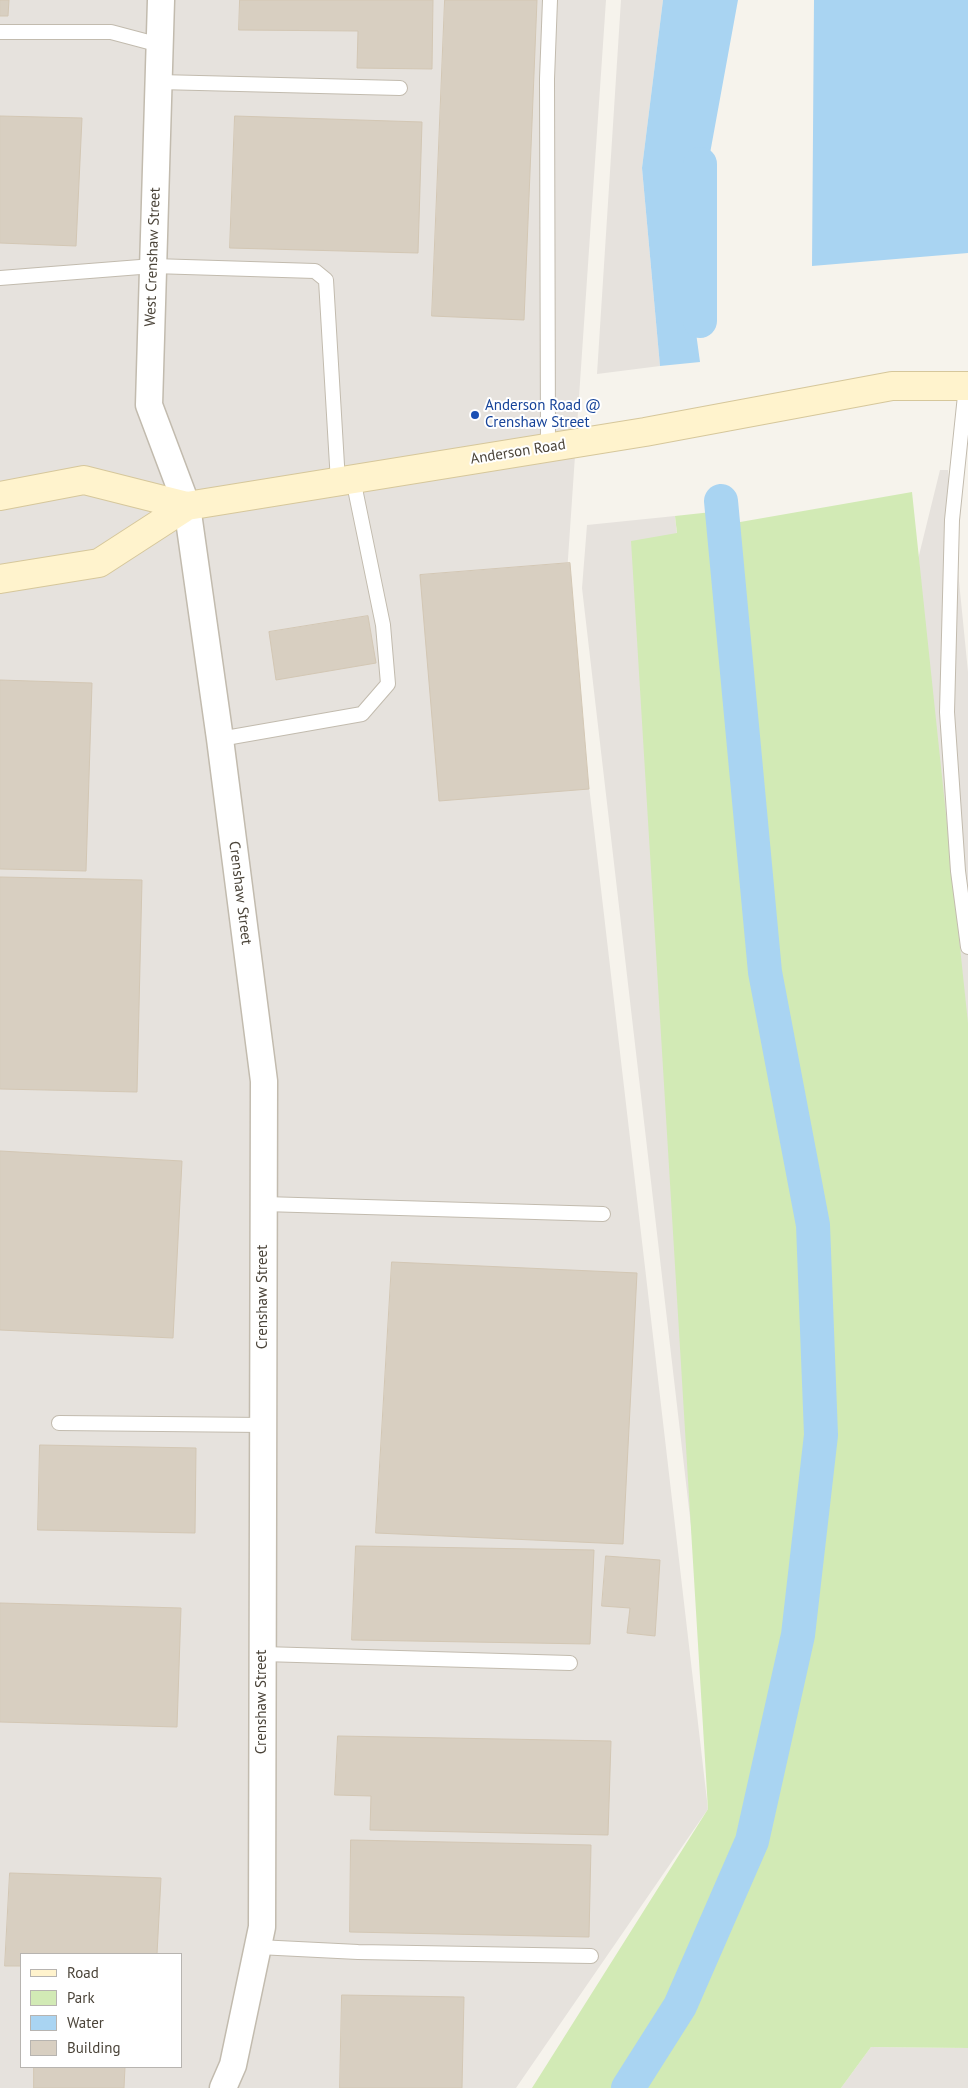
<!DOCTYPE html>
<html>
<head>
<meta charset="utf-8">
<style>
  body { margin:0 }
  #map { position:relative; width:968px; height:2088px; overflow:hidden; background:#f6f3ec; font-family:"PT Sans",sans-serif }
  canvas { display:block }
  .legend { position:absolute; left:20px; top:1953px; width:162px; height:115px; box-sizing:border-box; background:#fff; border:1px solid #b7b4b0; margin:0; padding:6px 9px; list-style:none; font-size:15px; color:#4b4439 }
  .legend li { display:flex; align-items:center; gap:10px; height:25px }
  .legend b { width:25px; border:1px solid #b7b4b0 }
</style>
</head>
<body>
<div id="map">
<canvas width="968" height="2088"></canvas>
<ul class="legend">
<li><b style="height:6px;background:#fff3cd"></b>Road</li>
<li><b style="height:14px;background:#d2eab5"></b>Park</li>
<li><b style="height:14px;background:#a9d4f2"></b>Water</li>
<li><b style="height:14px;background:#d8cfc1"></b>Building</li>
</ul>
</div>
<script>
const context = document.querySelector('canvas').getContext('2d');
context.lineJoin = 'round';
function fill(path, color) {
  context.fillStyle = color;
  context.fill(path, 'evenodd');
}
function strokePath(path, color, width, dash) {
  context.strokeStyle = color;
  context.lineWidth = width;
  context.lineCap = dash ? 'butt' : 'round';
  context.setLineDash(dash || []);
  context.stroke(path);
}
function write(font, color, halo, rows, align = 'center') {
  context.font = font + ' "PT Sans",sans-serif';
  context.lineWidth = 4;
  context.setLineDash([]);
  context.textBaseline = 'middle';
  context.strokeStyle = halo;
  context.fillStyle = color;
  for (const [text, x, y, turn = 0] of rows) {
    context.save();
    context.translate(x, y);
    context.rotate((+turn || 0) * Math.PI / 180);
    context.textAlign = isNaN(turn) ? turn : align;
    if (halo) context.strokeText(text, 0, 0);
    context.fillText(text, 0, 0);
    context.restore();
  }
}
const industrial = new Path2D(`
  M0 0H606L566 588 708 1809 516 2088H0ZM21 1954H181V2067H21Z
  M621 0H663L642 168 660 366 597 374Z
  M940 470H948L968 672V1362L891 669Z
  M675 516 731 1025 716 1741 582 588 587 525Z
  M871 2047 968 2048V2088H841Z`);
const green = new Path2D(`
  M912 492 968 1023V2048L871 2047 841 2088H532L708 1809 631 541 677 533 675 516 721 511 723 525Z`);
const water = new Path2D(`
  M663 0H738L688 274 700 362 660 366 642 168Z
  M814 0H968V253L812 266Z`);
const canal = new Path2D(`
  M700 164V321
  M628 2088 680 2006 752 1841 798 1635 821 1435 813 1225 765 972 721 501`);
const building = new Path2D(`
  M0 0H9L8 16H0Z
  M240 0H433L432 69 357 68 358 31 239 30Z
  M445 0H537L524 320 432 316Z
  M0 116 82 118 76 246 0 243Z
  M235 116 422 122 418 253 230 248Z
  M570 563 589 789 439 801 420 575Z
  M368 616 376 663 276 680 269 632Z
  M0 680 92 683 86 871 0 869Z
  M0 877 142 880 137 1092 0 1089Z
  M0 1151 182 1161 173 1338 0 1330Z
  M392 1262 637 1273 623 1544 376 1533Z
  M40 1445 196 1448 195 1533 38 1530Z
  M356 1546 594 1550 590 1644 352 1640Z
  M606 1556 660 1560 655 1636 627 1633 630 1608 602 1606Z
  M0 1603 181 1608 177 1727 0 1722Z
  M338 1736 611 1741 608 1835 370 1830 371 1796 335 1795Z
  M351 1840 591 1845 589 1937 350 1932Z
  M10 1873 161 1878 157 1954H21V1966H5Z
  M342 1995 464 1997 462 2088H340Z
  M34 2067H125L124 2088H34Z`);
const lane = new Path2D(`
  M0 32H111L160 45
  M159 82 400 88
  M0 278 153 266 315 271 326 280 338 482
  M966 386 952 520 947 712 958 871 968 947
  M548 447 547 79 550 0
  M220 739 362 714 388 684 383 625 353 479
  M264 1204 603 1214
  M59 1423 263 1425
  M263 1654 570 1663
  M258 1947 358 1952 591 1956`);
const street = new Path2D(`
  M161 0 149 405 187 506 220 739 264 1081 262 1927 233 2065 223 2088`);
const secondary = new Path2D(`
  M0 496 84 480 187 506 645 432 892 386H968
  M0 579 99 563 187 506`);
const markers = [
  [475,415,5,"#1a4fb4"]
];
const streetNames = [
  ["West Crenshaw Street",153,257,-88],
  ["Anderson Road",518,452,-9],
  ["Crenshaw Street",240,893,83],
  ["Crenshaw Street",263,1297,-90],
  ["Crenshaw Street",262,1702,-90]
];
const transitNames = [
  ["Anderson Road @",485,406],
  ["Crenshaw Street",485,423]
];
fill(industrial, '#e6e2dd');
fill(green, '#d2eab5');
fill(water, '#a9d4f2');
strokePath(canal, '#a9d4f2', 34);
fill(building, '#d8cfc1');
strokePath(building, '#d3c7b4', 1);
strokePath(lane, '#c2bbae', 16);
strokePath(street, '#c2bbae', 29);
strokePath(secondary, '#d6c79b', 30);
strokePath(lane, '#fff', 14);
strokePath(street, '#fff', 26);
strokePath(secondary, '#fff3cd', 28);
for (const [x, y, r, color] of markers) {
  const dot = new Path2D();
  dot.arc(x, y, r, 0, 2 * Math.PI);
  context.fillStyle = color;
  context.fill(dot);
  strokePath(dot, '#fff', 2);
}
write('15px', '#4b4439', '#fff', streetNames);
write('15px', '#164399', '#fff', transitNames, 'left');
</script>
</body>
</html>
